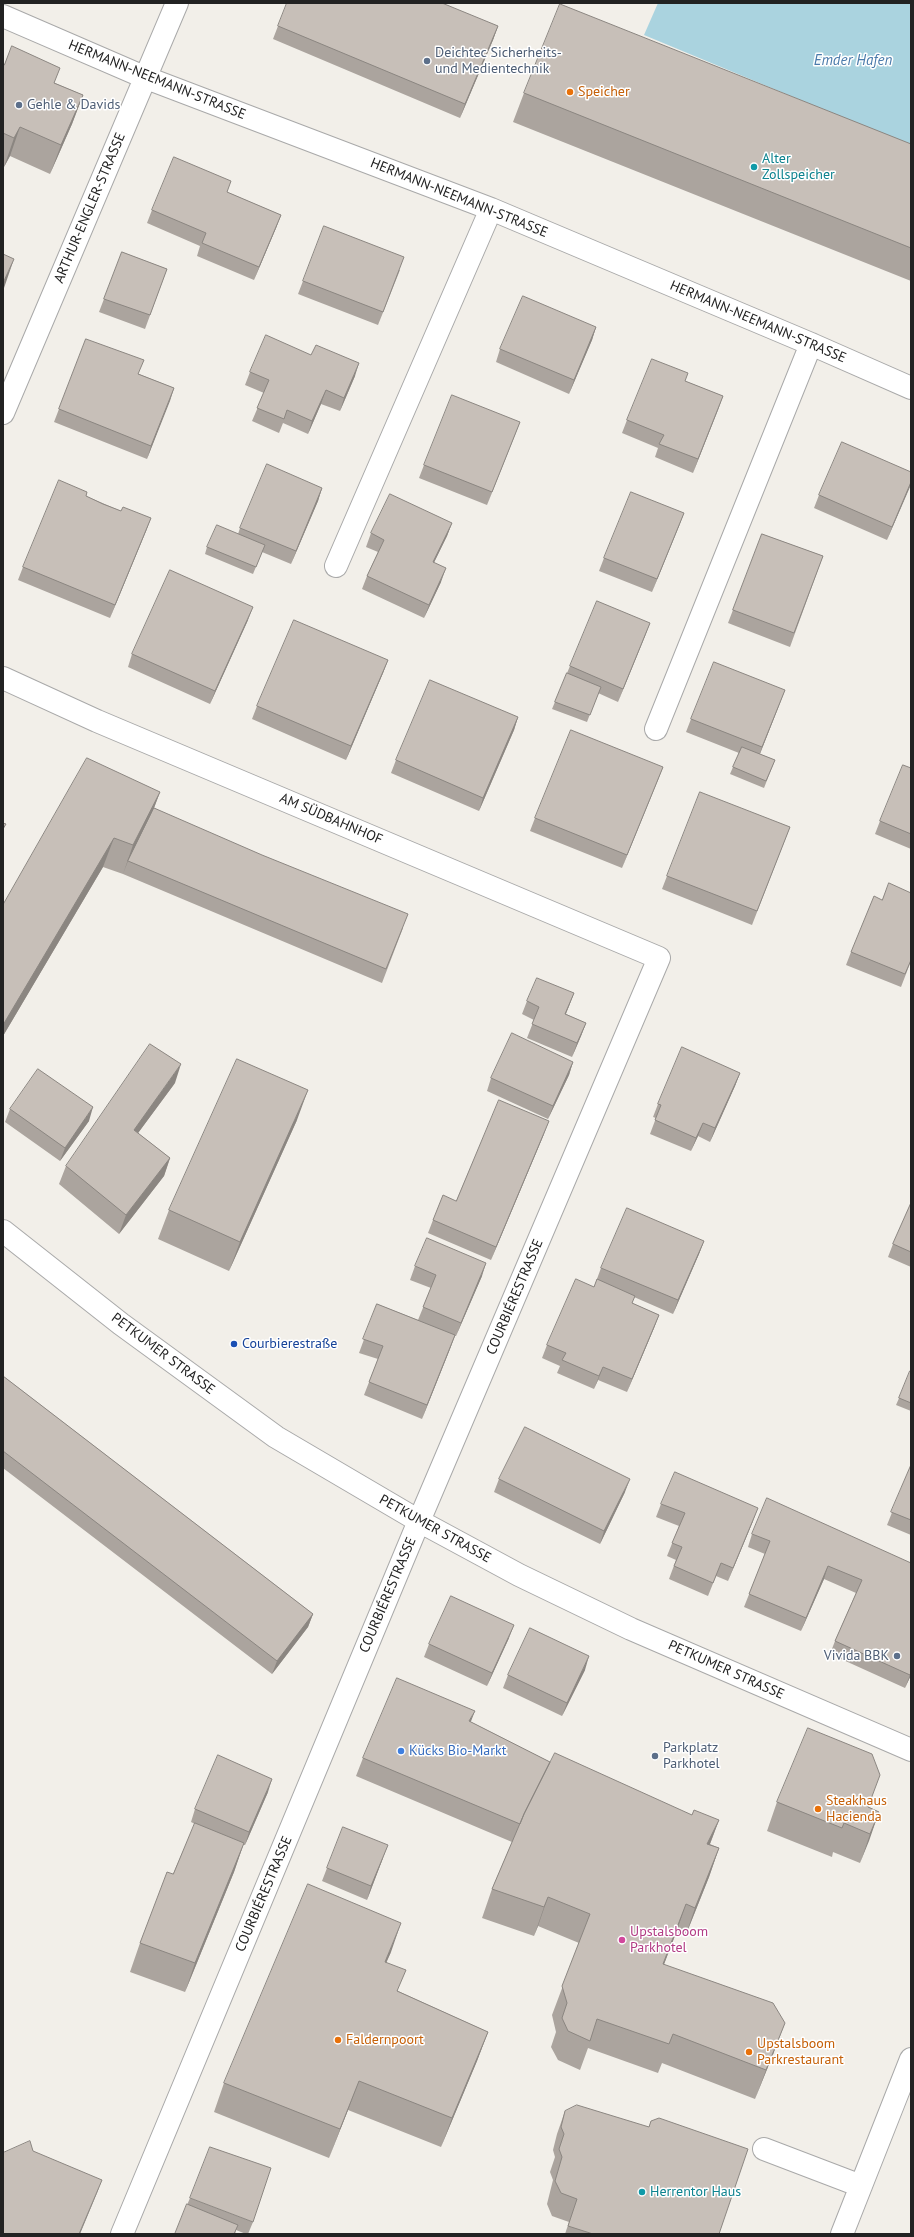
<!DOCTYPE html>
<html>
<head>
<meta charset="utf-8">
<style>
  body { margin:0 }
  #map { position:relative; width:914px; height:2237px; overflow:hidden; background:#f2efe9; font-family:"PT Sans",sans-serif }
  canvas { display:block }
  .frame { position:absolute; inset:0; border:4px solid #222; pointer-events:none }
</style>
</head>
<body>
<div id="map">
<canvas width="914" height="2237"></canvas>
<div class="frame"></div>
</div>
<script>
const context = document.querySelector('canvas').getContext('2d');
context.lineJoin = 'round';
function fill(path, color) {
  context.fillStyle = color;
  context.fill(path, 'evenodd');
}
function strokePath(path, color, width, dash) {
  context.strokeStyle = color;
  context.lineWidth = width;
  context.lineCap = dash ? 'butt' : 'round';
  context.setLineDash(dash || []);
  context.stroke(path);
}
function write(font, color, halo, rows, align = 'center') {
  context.font = font + ' "PT Sans",sans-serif';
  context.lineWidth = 3;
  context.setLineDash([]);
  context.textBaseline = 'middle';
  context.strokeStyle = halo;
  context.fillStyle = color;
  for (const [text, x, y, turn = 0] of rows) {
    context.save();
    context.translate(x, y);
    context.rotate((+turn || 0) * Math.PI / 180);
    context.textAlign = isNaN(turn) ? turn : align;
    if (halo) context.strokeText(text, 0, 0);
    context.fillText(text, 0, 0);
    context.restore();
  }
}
const water = new Path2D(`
  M658 3H911V146L644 35Z`);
const minor = new Path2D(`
  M3 16 144 77 491 209 811 344 911 388
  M3 413 177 3
  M336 566 491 209
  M3 678 97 721 659 958 419 1521 122 2234
  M656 729 811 344
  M3 1231 121 1324 276 1437 419 1521 519 1575 631 1629 911 1750
  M764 2149 861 2186
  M842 2234 911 2059`);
const wall = new Path2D(`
  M278 26H498L493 40 460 118 273 39Z
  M3 65 55 83 83 95 72 124 50 174 10 156 4 167H3Z
  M524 93 911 144V281L513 122Z
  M227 192 281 215 276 228 254 280 197 256 200 246 147 223 152 210Z
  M122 252 167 269 145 329 99 312Z
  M400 270 378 325 298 294 303 281Z
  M596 327 592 340 569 394 496 362 500 349Z
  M86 339 139 374 174 388 147 459 54 422Z
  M250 372 355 376 340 411 321 404 308 434 283 423 279 433 252 421 264 393 245 385Z
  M685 381 723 396 693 473 655 457 658 448 622 433 627 420Z
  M520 422 487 505 419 478 424 465Z
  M911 472V483L887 540 814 508 819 495Z
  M322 488 318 501 291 564 262 552 253 574 205 554 207 547 238 534 240 528Z
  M86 496 121 511 151 518 146 531 110 618 18 580 23 567Z
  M684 513 679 526 652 592 599 571 604 558Z
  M452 523 447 536 434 562 441 582 424 618 362 589 367 576 378 552 366 547 371 533Z
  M762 534 823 556 790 647 728 623Z
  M248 620 210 704 128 667 132 654Z
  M650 623 645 636 618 702 598 693 587 722 552 709 570 666Z
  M388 660 383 673 346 760 252 719 257 706Z
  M785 690 760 754 775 760 764 788 730 774 739 753 686 732 691 719Z
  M518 717 514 730 479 811 391 773 396 760Z
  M663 767 622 868 530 831 535 818Z
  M911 768V849L875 834 880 821Z
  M160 792 154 808 403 928 382 983 123 874 103 867 3 1036V905Z
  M790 827 752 925 662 889 667 876Z
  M911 893V961L901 987 846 965 851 952Z
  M574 993 566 1014 586 1023 581 1036 572 1057 527 1038 534 1020 522 1014 527 1001Z
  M573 1062 569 1075 548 1119 487 1091 491 1078Z
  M740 1073 735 1086 710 1142 698 1136 691 1151 650 1134 656 1118 653 1117 658 1104Z
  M175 1083 138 1133 170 1158 164 1176 119 1234 59 1184 66 1166Z
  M10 1109 89 1121 60 1161 5 1122Z
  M297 1120 229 1271 158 1239 169 1210Z
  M544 1134 491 1260 428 1233 433 1220 456 1201Z
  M911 1203V1267L888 1257 893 1244Z
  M704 1241 699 1254 673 1314 634 1297 632 1303 659 1315 654 1328 627 1392 598 1380 594 1389 557 1373 560 1366 542 1358 547 1345 594 1287 601 1268Z
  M415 1266 482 1276 456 1336H455L422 1419 364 1395 378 1359 359 1353 377 1304 418 1320 431 1288 410 1280Z
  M911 1371V1411L896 1405Z
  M3 1376 313 1614 308 1627 272 1674 3 1468Z
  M911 1465V1535L887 1525Z
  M499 1479 625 1492 600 1544 494 1492Z
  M661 1504 753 1521 728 1581 716 1576 708 1596 669 1579 676 1560 667 1556 679 1526 656 1517Z
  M752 1534 911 1563V1675L905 1688 830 1654 835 1641 856 1593 824 1579 801 1631 744 1607 765 1554 748 1547Z
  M509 1638 487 1686 424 1657 429 1644Z
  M585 1670 562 1716 503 1688 508 1675Z
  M471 1722 550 1762 692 1815 719 1820 710 1844 719 1848 709 1877 685 1937 676 1933 664 1964 774 2052 755 2099 662 2063 658 2073 588 2048 580 2070 558 2060 551 2047 556 2032 552 2015 579 1943 538 1926 534 1936 482 1918 492 1889 512 1842 356 1776 363 1758Z
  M268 1792 245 1845H243L234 1872 185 1992 130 1972 140 1943 173 1874 195 1824 191 1822 195 1809Z
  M777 1802 869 1807 879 1812 860 1863 833 1852 832 1857 767 1831Z
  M383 1858 367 1900 322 1881 327 1868Z
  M391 1952 386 1962 398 1991 488 2032 477 2061 441 2147 348 2110 329 2158 214 2112 224 2083Z
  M565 2111 649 2127 651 2121 719 2234H565L569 2222 552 2216 547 2204 553 2180 550 2172 555 2157 553 2150 557 2134Z
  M190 2198 253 2222 248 2234H246L236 2230 235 2234H175Z`);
const shadedWall = new Path2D(`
  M498 26 493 40 460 118 465 104Z
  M83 95 72 124 50 174 61 145Z
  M20 127 10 156 4 167 14 138Z
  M281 215 276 228 254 280 259 267Z
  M14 259 4 288 3 289V283Z
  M596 327 592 340 569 394 574 380Z
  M359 363 355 376 340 411 344 398Z
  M174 388 170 401 147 459 151 446Z
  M326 390 321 404 308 434 312 421Z
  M723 396 718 410 693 473 698 459Z
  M520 422 515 435 487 505 492 492Z
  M911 482 910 487 887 540 892 527Z
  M322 488 318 501 291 564 296 551Z
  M684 513 679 526 652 592 657 579Z
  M151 518 146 531 110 618 115 605Z
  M452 523 447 536 428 575 433 562Z
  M446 568 441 582 424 618 429 605Z
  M253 607 248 620 210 704 215 691Z
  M650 623 645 636 618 702 623 689Z
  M388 660 383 673 346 760 351 746Z
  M785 690 780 703 757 761 762 747Z
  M518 717 514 730 479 811 483 798Z
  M663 767 658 780 622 868 627 855Z
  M160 792 149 821 128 861 123 874 133 845Z
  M114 838 103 867 3 1036V1025Z
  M574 993 569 1006 560 1027 565 1014Z
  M586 1023 581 1036 572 1057 577 1043Z
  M573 1062 569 1075 548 1119 553 1106Z
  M181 1064 175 1083 127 1148 134 1130Z
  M740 1073 735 1086 710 1142 715 1128Z
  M308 1090 297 1120 229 1271 240 1242Z
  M93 1107 89 1121 60 1161 65 1148Z
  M549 1121 544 1134 491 1260 496 1247Z
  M703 1123 698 1136 691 1151 696 1138Z
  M170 1158 164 1176 119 1234 126 1215Z
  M704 1241 699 1254 673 1314 678 1300Z
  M486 1263 482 1276 456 1336 461 1323Z
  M659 1315 654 1328 627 1392 632 1379Z
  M455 1335 450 1349 422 1419 427 1405Z
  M603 1367 598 1380 594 1389 599 1376Z
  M630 1479 625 1492 600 1544 604 1531Z
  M758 1508 753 1521 728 1581 733 1568Z
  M828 1566 824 1579 801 1631 806 1618Z
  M313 1614 308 1627 272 1674 277 1661Z
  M514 1625 509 1638 487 1686 492 1673Z
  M589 1656 585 1670 562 1716 567 1703Z
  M911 1672V1675L905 1688Z
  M475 1711 468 1729 469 1721Z
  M272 1779 268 1792 245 1845 249 1832Z
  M879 1812 869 1841 860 1863 870 1834Z
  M719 1820 708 1849 707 1844Z
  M244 1843 234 1872 185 1992 195 1963Z
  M388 1845 383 1858 367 1900 371 1886Z
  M719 1848 709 1877 685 1937 695 1908Z
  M548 1897 538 1926 534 1936 544 1907Z
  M686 1904 676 1933 653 1993 663 1964Z
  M401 1923 391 1952 374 1991 385 1962Z
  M785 2023 774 2052 755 2099 766 2070Z
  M488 2032 477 2061 441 2147 452 2118Z
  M359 2081 348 2110 329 2158 340 2129Z
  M102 2180 97 2193 80 2234H79Z`);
const building = new Path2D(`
  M287 3H442L498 26 465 104 278 26Z
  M560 4 911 144V248L524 93Z
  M12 46 60 68 54 83 83 95 61 145 20 127 14 138 3 133V65H4Z
  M174 157 231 181 227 192 281 215 259 267 202 243 206 233 152 210Z
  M324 226 404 257 383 312 303 281Z
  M122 252 167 269 150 315 104 299Z
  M3 254 14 259 3 283Z
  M523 296 596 327 574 380 500 349Z
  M266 335 311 355 316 345 359 363 344 398 326 390 312 421 287 410 284 419 257 408 269 380 250 372Z
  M86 339 144 360 138 374 174 388 151 446 59 409Z
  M652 359 688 373 685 381 723 396 698 459 659 444 664 435 627 420Z
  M452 395 520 422 492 492 424 465Z
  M842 442 911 472V482L892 527 819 495Z
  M267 464 322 488 296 551 240 528Z
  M59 480 87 492 86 496 103 504 121 511 123 507 151 518 115 605 23 567Z
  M631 492 684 513 657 579 604 558Z
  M390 494 452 523 433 562 446 568 429 605 367 576 384 540 371 533Z
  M217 525 265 545 256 567 207 547Z
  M762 534 823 556 794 633 733 610Z
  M170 570 253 607 215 691 132 654Z
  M597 601 650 623 623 689 570 666Z
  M294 620 388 660 351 746 257 706Z
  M714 662 785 690 762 747 691 719Z
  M567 673 601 687 590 715 555 702Z
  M430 680 518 717 483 798 396 760Z
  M571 730 663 767 627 855 535 818Z
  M742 747 775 760 766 781 733 767Z
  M87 758 160 792 133 845 114 838 3 1025V905Z
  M903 765 911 768V834L880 821Z
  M700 792 790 827 757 911 667 876Z
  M154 808 262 855 408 914 386 969 128 861Z
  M3 823 6 824 3 829Z
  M889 883 911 893V960L905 974 851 952 874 896 882 900Z
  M537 978 574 993 565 1014 586 1023 577 1043 532 1024 539 1007 527 1001Z
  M512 1033 573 1062 553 1106 491 1078Z
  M150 1044 181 1064 134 1130 170 1158 126 1215 66 1166Z
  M682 1047 740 1073 715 1128 703 1123 696 1138 655 1120 661 1105 658 1104Z
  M237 1059 308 1090 240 1242 169 1210Z
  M38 1069 93 1107 65 1148 10 1109Z
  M499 1100 549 1121 496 1247 433 1220 443 1195 456 1201Z
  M911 1203V1252L893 1244Z
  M627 1208 704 1241 678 1300 601 1268Z
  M427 1238 486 1263 461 1323 423 1307 436 1275 415 1266Z
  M576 1279 594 1287 597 1279 635 1296 632 1303 659 1315 632 1379 603 1367 599 1376 562 1360 566 1353 547 1345Z
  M377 1304 455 1335 427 1405 369 1382 383 1346 363 1339Z
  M910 1371H911V1403L899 1398Z
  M3 1376 313 1614 277 1661 3 1451Z
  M525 1427 630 1479 604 1531 499 1479Z
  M911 1465V1520L891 1512Z
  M675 1472 758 1508 733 1568 721 1563 713 1583 674 1566 682 1547 672 1543 685 1513 661 1504Z
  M767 1498 911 1563V1672L910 1675 835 1641 862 1580 828 1566 806 1618 749 1594 770 1541 752 1534Z
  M451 1596 514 1625 492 1673 429 1644Z
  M530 1628 589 1656 567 1703 508 1675Z
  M397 1678 475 1711 469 1721 550 1762 524 1814 520 1824 363 1758Z
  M808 1728 872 1754 880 1775 868 1807 879 1812 870 1834 844 1823 842 1828 777 1802Z
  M555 1753 692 1815 694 1810 719 1820 707 1844 719 1848 695 1908 686 1904 663 1964 773 2003 785 2023 766 2070 673 2034 669 2044 597 2019 590 2041 568 2031 562 2018 567 2003 562 1986 590 1914 548 1897 544 1907 492 1889 524 1814Z
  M218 1755 272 1779 249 1832 195 1809Z
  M195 1823 244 1843 195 1963 140 1943 167 1872 173 1874Z
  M343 1827 388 1845 371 1886 327 1868Z
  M308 1884 401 1923 385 1962 406 1970 397 1991 488 2032 452 2118 359 2081 340 2129 224 2083Z
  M577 2105 649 2127 651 2121 659 2118 748 2149 719 2234H593L568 2226 577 2199 561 2193 555 2181 562 2157 559 2149 564 2134 561 2127 565 2111Z
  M30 2141 33 2151 102 2180 79 2234H3V2153Z
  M210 2147 271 2168 253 2222 190 2198Z
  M187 2204 238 2225 234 2234H175Z`);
const markers = [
  [427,61,4,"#5c6f8a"],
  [570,92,4,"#e8710a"],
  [19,105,4,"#5c6f8a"],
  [754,167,4,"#0f9aa8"],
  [234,1344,4,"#1a4fb4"],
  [897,1656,4,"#5c6f8a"],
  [401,1751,4,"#3f7fe0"],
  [655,1756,4,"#5c6f8a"],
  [818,1809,4,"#e8710a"],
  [622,1940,4,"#d1479c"],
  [338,2040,4,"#e8710a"],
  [749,2052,4,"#e8710a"],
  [642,2192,4,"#0f9aa8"]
];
const serviceNames = [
  ["Deichtec Sicherheits-",435,53],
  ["und Medientechnik",435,69],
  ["Gehle & Davids",27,105],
  ["Vivida BBK",889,1656,"right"],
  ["Parkplatz",663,1748],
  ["Parkhotel",663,1764]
];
const streetNames = [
  ["HERMANN-NEEMANN-STRASSE",157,80,22],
  ["HERMANN-NEEMANN-STRASSE",459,198,22],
  ["ARTHUR-ENGLER-STRASSE",90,208,-67],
  ["HERMANN-NEEMANN-STRASSE",758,322,23],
  ["AM SÜDBAHNHOF",331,819,23],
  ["COURBIÉRESTRASSE",515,1297,-67],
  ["PETKUMER STRASSE",163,1354,37],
  ["PETKUMER STRASSE",435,1529,29],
  ["COURBIÉRESTRASSE",388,1595,-67],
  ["PETKUMER STRASSE",726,1670,24],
  ["COURBIÉRESTRASSE",264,1894,-67]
];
const foodNames = [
  ["Speicher",578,92],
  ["Steakhaus",826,1801],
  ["Hacienda",826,1817],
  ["Faldernpoort",346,2040],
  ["Upstalsboom",757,2044],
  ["Parkrestaurant",757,2060]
];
const cultureNames = [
  ["Alter",762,159],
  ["Zollspeicher",762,175],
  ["Herrentor Haus",650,2192]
];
const transitNames = [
  ["Courbierestraße",242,1344]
];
const shopNames = [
  ["Kücks Bio-Markt",409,1751]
];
const hotelNames = [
  ["Upstalsboom",630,1932],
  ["Parkhotel",630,1948]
];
const waterNames = [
  ["Emder Hafen",853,61]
];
fill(water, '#aad3df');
strokePath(minor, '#a9a9a9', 24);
strokePath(minor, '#fff', 22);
fill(wall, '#aba49e');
fill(shadedWall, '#8b8681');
fill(building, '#c7bfb8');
strokePath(building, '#8b8681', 1);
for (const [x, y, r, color] of markers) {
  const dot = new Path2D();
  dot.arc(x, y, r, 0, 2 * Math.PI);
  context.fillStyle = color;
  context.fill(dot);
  strokePath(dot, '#fff', 1.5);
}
write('14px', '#4e5e75', '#fff', serviceNames, 'left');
write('14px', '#222', '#fff', streetNames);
write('14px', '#c56008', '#fff', foodNames, 'left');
write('14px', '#0d838f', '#fff', cultureNames, 'left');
write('14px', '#164399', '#fff', transitNames, 'left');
write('14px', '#366cbe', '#fff', shopNames, 'left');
write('14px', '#b23c85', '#fff', hotelNames, 'left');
write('italic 15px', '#4a7aab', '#fff', waterNames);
</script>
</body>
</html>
